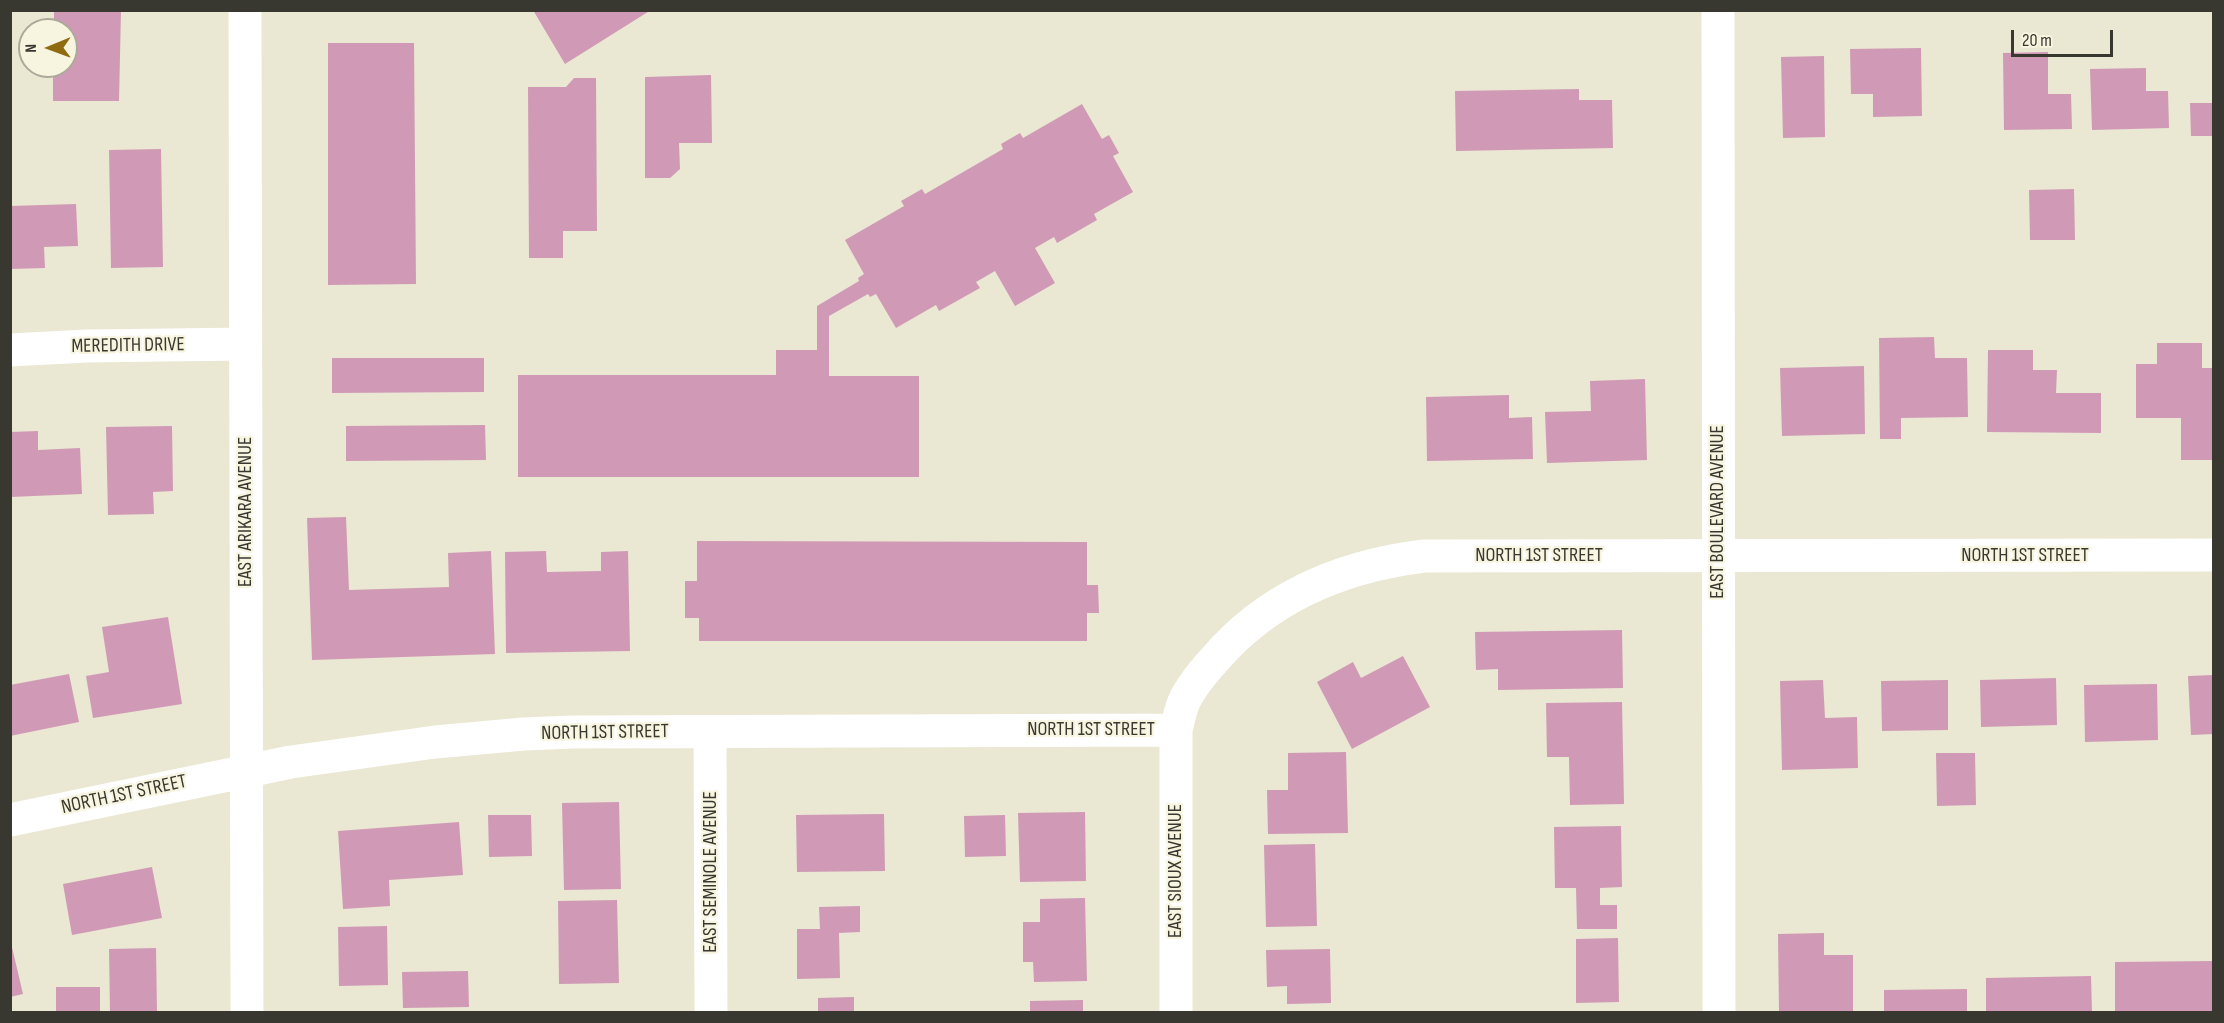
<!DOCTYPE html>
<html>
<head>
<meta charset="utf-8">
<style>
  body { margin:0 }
  #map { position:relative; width:2224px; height:1023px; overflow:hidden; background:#eae7d2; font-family:"Sofia Sans Condensed",sans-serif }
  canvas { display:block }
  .frame { position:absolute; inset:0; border:12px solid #393830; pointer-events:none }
  .north { position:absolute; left:18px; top:18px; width:60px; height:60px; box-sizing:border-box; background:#f7f4df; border:2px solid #aba999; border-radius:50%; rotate:269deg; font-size:16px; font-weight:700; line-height:24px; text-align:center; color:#393830 }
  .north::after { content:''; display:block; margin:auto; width:21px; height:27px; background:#916b12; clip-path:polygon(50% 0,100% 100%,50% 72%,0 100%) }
  .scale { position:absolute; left:2011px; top:30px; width:102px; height:27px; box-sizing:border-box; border:3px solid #393830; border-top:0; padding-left:8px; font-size:18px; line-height:21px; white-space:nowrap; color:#393830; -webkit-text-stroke:4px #f7f4df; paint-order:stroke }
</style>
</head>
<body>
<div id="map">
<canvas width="2224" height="1023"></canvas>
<div class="frame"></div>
<div class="north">N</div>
<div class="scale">20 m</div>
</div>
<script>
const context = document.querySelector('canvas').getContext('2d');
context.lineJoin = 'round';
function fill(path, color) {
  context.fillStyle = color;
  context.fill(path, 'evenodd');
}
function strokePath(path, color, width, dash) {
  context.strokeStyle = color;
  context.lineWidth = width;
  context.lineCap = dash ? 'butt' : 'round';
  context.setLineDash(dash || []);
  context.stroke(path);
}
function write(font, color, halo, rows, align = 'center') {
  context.font = font + ' "Sofia Sans Condensed",sans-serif';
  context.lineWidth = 4.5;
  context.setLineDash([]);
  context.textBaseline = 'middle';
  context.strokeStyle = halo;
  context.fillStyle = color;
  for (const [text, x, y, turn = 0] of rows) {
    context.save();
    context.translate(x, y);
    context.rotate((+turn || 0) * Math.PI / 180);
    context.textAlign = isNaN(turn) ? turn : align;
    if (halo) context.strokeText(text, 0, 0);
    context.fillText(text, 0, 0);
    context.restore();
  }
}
const building = new Path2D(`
  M54 10H121L119 101H53V66H66V30H54Z
  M533 10H651L565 64Z
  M328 43H414L416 284 328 285Z
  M1921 48 1922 116 1873 117V94H1851L1850 49Z
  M2048 52V94H2071L2072 129 2004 130 2003 53Z
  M1824 56 1825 137 1783 138 1781 57Z
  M2146 68V91H2168L2169 128 2092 130 2090 69Z
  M711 75 712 143H679L680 169 670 178H645V77Z
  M574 78H596L597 231H563V258H529L528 87H566Z
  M1579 89V100H1612L1613 148 1456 151 1455 91Z
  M2190 103H2214V136H2191Z
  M1082 104 1102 139 1109 135 1119 153 1113 156 1133 192 1094 214 1097 220 1057 243 1054 237 1035 248 1055 283 1015 306 995 271 976 282 980 288 939 311 936 305 896 328 876 294 870 297 868 294 829 316V376H919V477H518V375H776V350H817V306L859 281 858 278 864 274 845 240 904 206 901 201 922 189 925 194 1003 149 1001 144 1020 133 1023 138Z
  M161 149 163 267 111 268 109 150Z
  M2074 189 2075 240H2030L2029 190Z
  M76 204 78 246 44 247 45 268 10 269V206Z
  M1934 337 1935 358H1967L1968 417 1901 418V439H1880L1879 338Z
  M2157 343H2202V368H2214V460H2181V418H2136V364H2157Z
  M1988 350H2033V370H2057L2056 393H2101V433L1987 432Z
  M332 358H484V392L332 393Z
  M1864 366 1865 434 1782 436 1780 368Z
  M1645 379 1647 460 1547 463 1545 412 1591 411 1590 381Z
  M1509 395V418L1532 417 1533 459 1427 461 1426 397Z
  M485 425 486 460 346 461V426Z
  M172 426 173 491 153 492 154 514 108 515 106 427Z
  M38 431V450L80 448 82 494 10 497V432Z
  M346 517 349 590 449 587 448 553 491 551 495 654 312 660 307 518Z
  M697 541 1087 542V585H1098L1099 613H1087V641H699V618H685V581H697Z
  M546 551 547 572 601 571V552L628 551 630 651 506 653 505 552Z
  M168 617 182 704 93 718 86 676 109 672 102 627Z
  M1622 630 1623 688 1498 690V669L1476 670 1475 632Z
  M1403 656 1430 707 1352 749 1317 682 1353 662 1361 678Z
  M69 674 79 722 10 736V685Z
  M2214 675V734L2191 735 2188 676Z
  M2056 678 2057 725 1981 727 1980 680Z
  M1823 680 1825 718 1857 717 1858 768 1782 770 1780 681Z
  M1948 680V730L1882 731 1881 681Z
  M2157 684 2158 740 2085 742 2084 685Z
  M1622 702 1624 804 1570 805 1569 757H1547L1546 703Z
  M1346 752 1348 833 1268 834 1267 790H1288V753Z
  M1936 753H1975L1976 805 1937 806Z
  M619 802 621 889 564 890 562 803Z
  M1085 812 1086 881 1020 882 1018 813Z
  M884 814 885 871 797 872 796 815Z
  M488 815H531L532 856 489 857Z
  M1005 815 1006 856 965 857 964 816Z
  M459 822 463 875 389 880 390 906 343 909 338 831Z
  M1621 826 1622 887 1600 888V905H1617V929H1577L1576 888H1555L1554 827Z
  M1315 844 1317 926 1266 927 1264 845Z
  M152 867 162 918 72 935 63 884Z
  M1085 898 1087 981 1034 982 1033 962H1023V922H1040V899Z
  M617 900 619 983 559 984 558 901Z
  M860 906V932L839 933 840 978 797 979V929H820L819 907Z
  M387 926 388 985 339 986 338 927Z
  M1824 933V955H1853V1012H1779L1778 934Z
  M1618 938 1619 1002 1576 1003V939Z
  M11 943 23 994 10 997V944Z
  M156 948 157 1012H110L109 949Z
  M1330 949 1331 1003 1287 1004V986L1267 987 1266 950Z
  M2214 961V1012H2115V962Z
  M468 971 469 1007 403 1008 402 972Z
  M2091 976 2092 1012H1986V978Z
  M56 987H100V1012H56Z
  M1967 989V1012H1884V990Z
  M854 997V1012H818V998Z
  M1083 1000V1012H1030V1001Z`);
const minor = new Path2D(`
  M245 10 247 1012
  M1718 10 1719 1012
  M10 350 87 346 245 344
  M710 732 711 1012
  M10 820 291 762 435 742 524 734 573 732 1176 730
  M1176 1012V730C1178 722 1180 712 1183 704 1190 687 1203 672 1215 659 1269 596 1343 566 1424 556L2214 555`);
const streetNames = [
  ["MEREDITH DRIVE",128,346,-1],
  ["EAST ARIKARA AVENUE",246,512,-90],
  ["EAST BOULEVARD AVENUE",1718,512,-90],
  ["NORTH 1ST STREET",1539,556],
  ["NORTH 1ST STREET",2025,556],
  ["NORTH 1ST STREET",1091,730],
  ["NORTH 1ST STREET",605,733,-1],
  ["NORTH 1ST STREET",124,795,-12],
  ["EAST SIOUX AVENUE",1176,871,-90],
  ["EAST SEMINOLE AVENUE",711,872,-90]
];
fill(building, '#d09ab6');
strokePath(minor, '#fff', 33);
write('20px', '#393830', '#f7f4df', streetNames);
</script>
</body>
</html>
